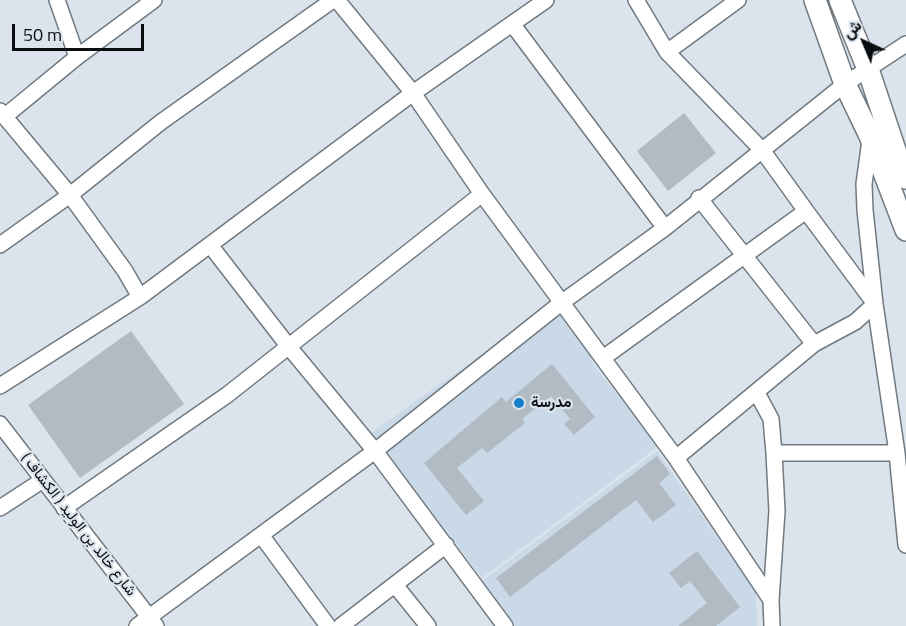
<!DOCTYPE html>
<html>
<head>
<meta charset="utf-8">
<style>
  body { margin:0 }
  #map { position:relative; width:906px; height:626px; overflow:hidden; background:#dbe4ec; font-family:"Titillium Web",Vazirmatn,sans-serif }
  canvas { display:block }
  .north { position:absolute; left:834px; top:12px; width:60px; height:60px; -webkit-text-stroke:4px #dbe4ec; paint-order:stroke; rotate:316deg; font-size:16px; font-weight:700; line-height:24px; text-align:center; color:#0b0e11 }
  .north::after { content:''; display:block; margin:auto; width:21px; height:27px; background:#0b0e11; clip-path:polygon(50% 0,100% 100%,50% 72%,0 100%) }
  .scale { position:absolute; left:12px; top:24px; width:132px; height:27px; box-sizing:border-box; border:3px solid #0b0e11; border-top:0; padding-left:8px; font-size:18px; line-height:21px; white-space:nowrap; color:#0b0e11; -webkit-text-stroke:4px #dbe4ec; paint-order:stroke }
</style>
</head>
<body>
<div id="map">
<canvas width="906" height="626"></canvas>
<div class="north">ش</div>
<div class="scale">50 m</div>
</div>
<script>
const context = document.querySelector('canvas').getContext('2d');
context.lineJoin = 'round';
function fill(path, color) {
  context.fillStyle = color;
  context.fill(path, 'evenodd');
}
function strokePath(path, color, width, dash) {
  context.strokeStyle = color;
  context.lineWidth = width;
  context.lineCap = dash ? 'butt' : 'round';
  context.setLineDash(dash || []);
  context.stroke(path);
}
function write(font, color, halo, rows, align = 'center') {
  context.font = font + ' "Titillium Web",Vazirmatn,sans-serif';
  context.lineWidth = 4.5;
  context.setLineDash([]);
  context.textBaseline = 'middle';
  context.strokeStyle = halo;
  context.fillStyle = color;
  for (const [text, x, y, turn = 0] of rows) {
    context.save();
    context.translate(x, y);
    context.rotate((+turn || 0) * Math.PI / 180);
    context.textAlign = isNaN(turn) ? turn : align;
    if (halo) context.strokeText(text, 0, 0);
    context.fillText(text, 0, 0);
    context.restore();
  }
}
const built = new Path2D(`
  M570 292 594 366 660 445 482 578 449 534 361 440Z
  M657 451 756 593 757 626H515L482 581Z`);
const building = new Path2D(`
  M684 113 716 153 668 191 637 151Z
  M131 331 184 404 80 478 28 405Z
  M552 364 595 417 574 435 564 424 570 419 551 396 522 419 525 423 487 453 482 448 457 468 484 501 466 515 424 463 502 397 506 402Z
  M657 456 670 474 659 483 676 505 653 522 636 500 510 597 496 578Z
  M697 551 740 607 716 626H678L707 603 690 581 681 588 669 573Z`);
const street = new Path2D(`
  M57 0 77 57
  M337 0 413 93 482 194 676 458 771 600
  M513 25 665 228
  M667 52 738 0
  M0 111 70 195 125 271 140 297
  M4 117 77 57 154 0
  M870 140 864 184 865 210 875 304 897 453 906 545
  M699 198 814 344
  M0 245 70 195 161 122 333 0
  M210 245 289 347 375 451 505 626
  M603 358 806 211 762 150 667 52 636 0
  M0 386 140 297 413 93 546 0
  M757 393 771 419 774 453 777 511 771 600 772 626
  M0 424 156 626
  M774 453H897
  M676 458 814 344 855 322 875 304 806 211
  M0 508 43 480
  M64 508 227 395 482 194
  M261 535 328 626
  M395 585 428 626
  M137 626 375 451 561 303 665 228 845 84 906 44
  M341 626 446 545`);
const secondary = new Path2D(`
  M815 0 845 84 870 136 906 230
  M840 0 868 69 897 156 906 178`);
const markers = [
  [519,403,6,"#177fca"]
];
const poiNames = [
  ["مدرسة",531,403]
];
const streetNames = [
  ["شارع خالد بن الوليد ( الكشاف )",78,525,52]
];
fill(built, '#cad9e7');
fill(building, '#b2bbc3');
strokePath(street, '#717980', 18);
strokePath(secondary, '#717980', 24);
strokePath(street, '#fff', 15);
strokePath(secondary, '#fff', 21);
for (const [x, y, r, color] of markers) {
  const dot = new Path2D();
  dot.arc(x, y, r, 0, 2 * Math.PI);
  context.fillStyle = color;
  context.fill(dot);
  strokePath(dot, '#dbe4ec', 2);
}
write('bold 15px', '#0b0e11', '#dbe4ec', poiNames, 'left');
write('15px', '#0b0e11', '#dbe4ec', streetNames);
</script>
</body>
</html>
